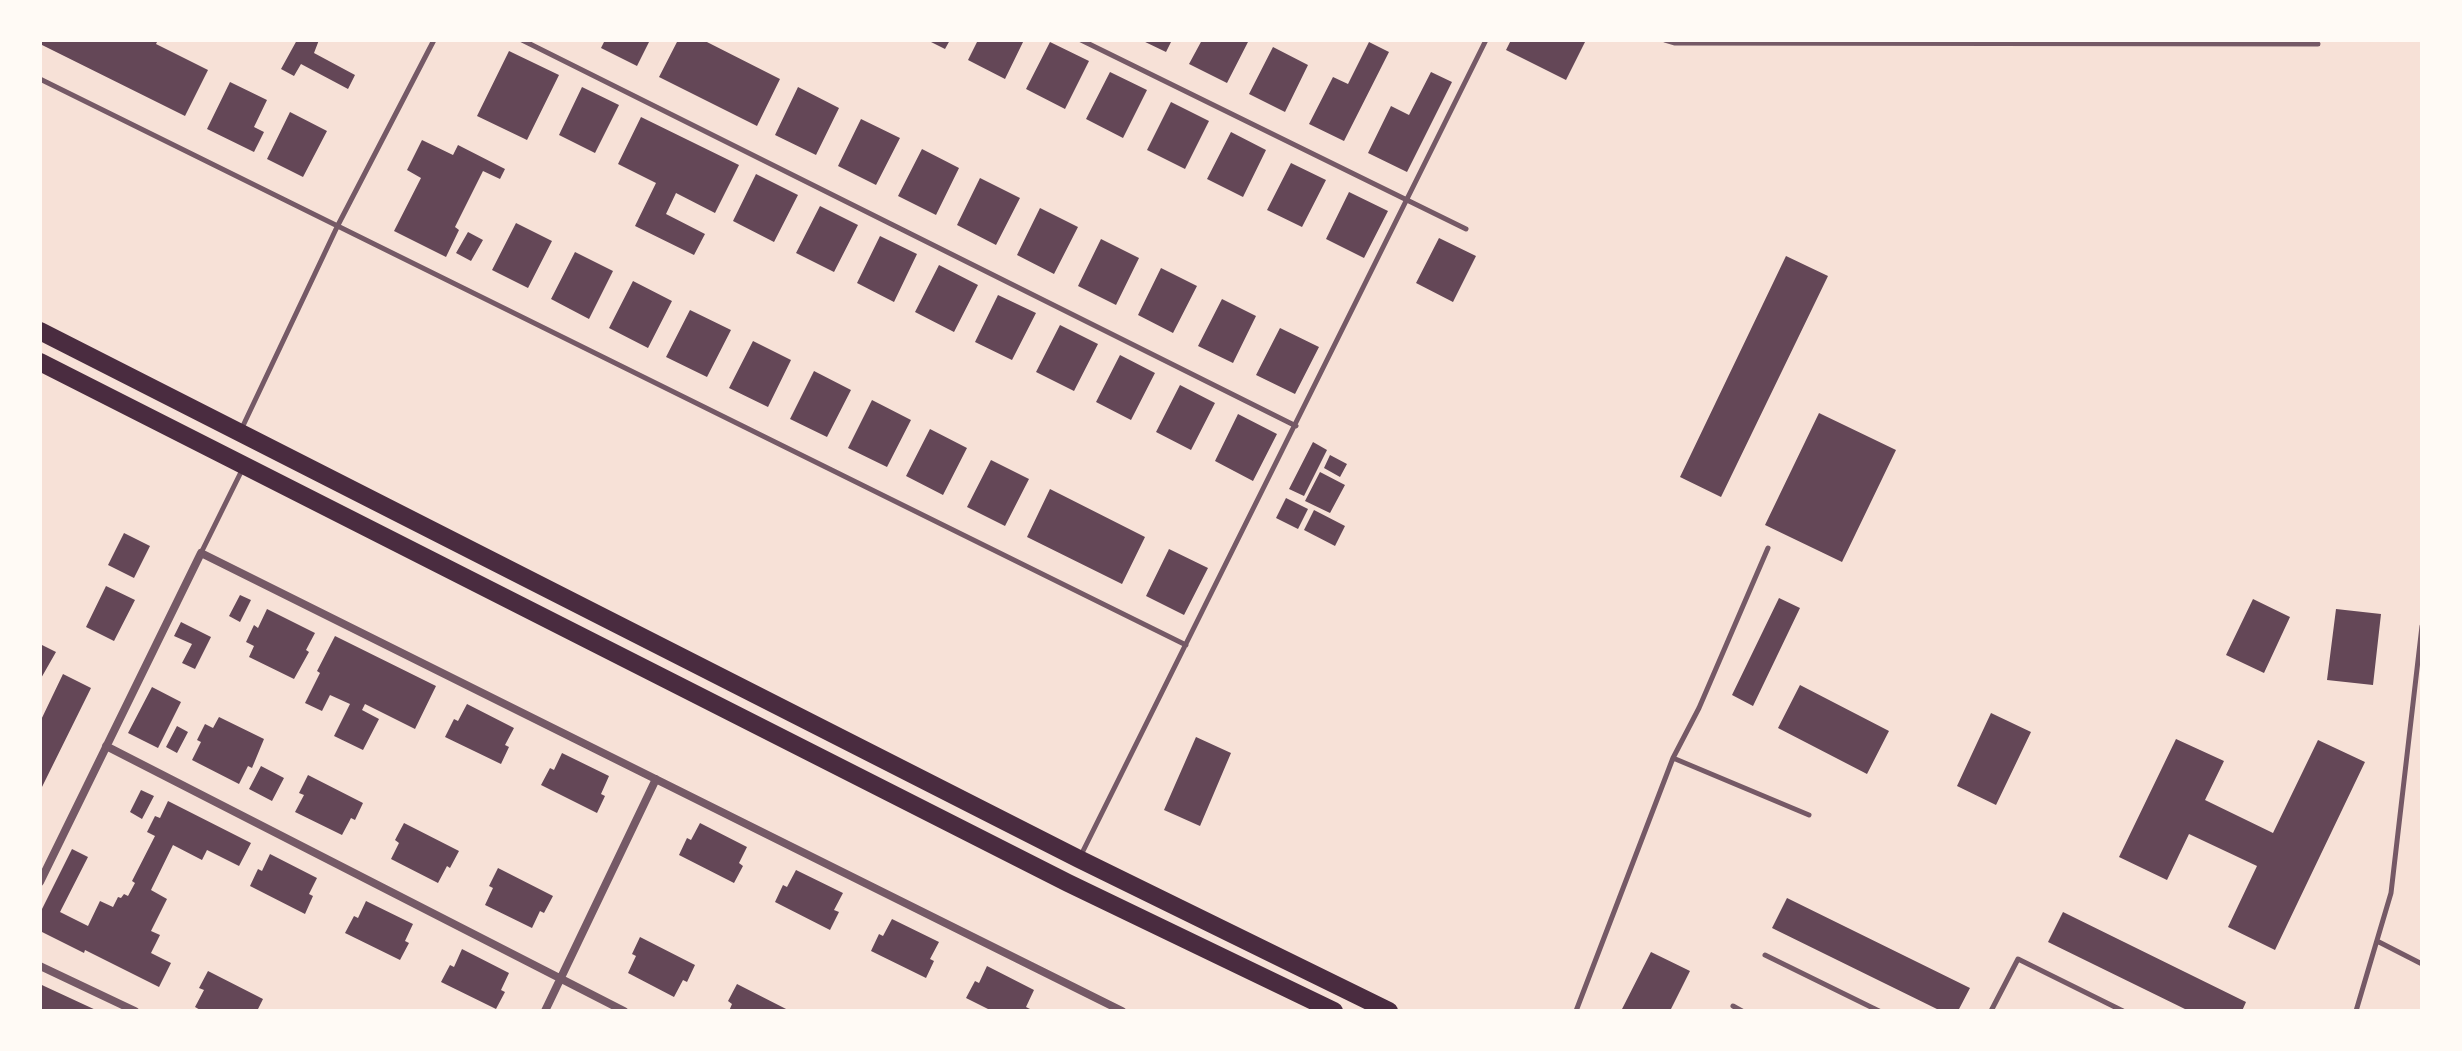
<!DOCTYPE html>
<html>
<head>
<meta charset="utf-8">
<style>
  body { margin:0 }
  #map { position:relative; width:2462px; height:1051px; overflow:hidden; background:#f7e1d7; font-family:Barlow,sans-serif }
  canvas { display:block }
  .frame { position:absolute; inset:0; border:42px solid #fffaf5; pointer-events:none }
</style>
</head>
<body>
<div id="map">
<canvas width="2462" height="1051"></canvas>
<div class="frame"></div>
</div>
<script>
const context = document.querySelector('canvas').getContext('2d');
context.lineJoin = 'round';
function fill(path, color) {
  context.fillStyle = color;
  context.fill(path, 'evenodd');
}
function strokePath(path, color, width, dash) {
  context.strokeStyle = color;
  context.lineWidth = width;
  context.lineCap = dash ? 'butt' : 'round';
  context.setLineDash(dash || []);
  context.stroke(path);
}
const building = new Path2D(`
  M40 40H158L156 44 208 70 185 116 40 44Z
  M297 40H319L314 53 355 75 348 89 301 64 294 76 281 69Z
  M605 40H650L637 66 601 48Z
  M678 40H703L780 79 757 126 659 77Z
  M927 40H950L945 49Z
  M978 40H1024L1005 79 968 60Z
  M1141 40H1172L1166 52Z
  M1202 40H1249L1227 83 1189 64Z
  M1511 40H1586L1566 80 1506 50Z
  M1050 42 1089 61 1065 109 1026 89Z
  M1369 42 1389 52 1344 141 1309 124 1333 77 1348 84Z
  M1273 47 1308 65 1285 112 1249 94Z
  M509 51 559 75 527 140 477 116Z
  M1110 72 1147 90 1123 138 1086 119Z
  M1431 72 1452 82 1407 172 1368 153 1391 106 1409 115Z
  M230 82 267 100 254 127 264 132 254 152 207 129Z
  M582 87 619 105 595 153 559 135Z
  M798 87 839 108 816 155 775 135Z
  M1171 102 1209 121 1185 169 1147 150Z
  M290 112 327 131 303 177 267 159Z
  M641 117 739 165 715 213 676 193 666 214 705 234 694 255 635 226 656 183 618 164Z
  M861 119 900 138 876 185 838 166Z
  M1231 132 1266 150 1243 197 1207 179Z
  M422 140 453 155 458 145 505 169 500 179 483 171 455 227 459 230 446 257 394 231 421 178 407 170Z
  M922 149 959 168 936 215 898 196Z
  M1291 163 1326 180 1302 227 1267 210Z
  M756 174 798 195 774 242 733 221Z
  M980 178 1020 198 996 245 957 225Z
  M1349 192 1388 211 1364 258 1326 239Z
  M820 206 858 225 834 272 796 253Z
  M1040 208 1078 227 1054 274 1017 255Z
  M516 223 552 241 528 288 492 270Z
  M468 232 483 240 471 261 456 253Z
  M880 236 917 254 894 302 857 283Z
  M1439 238 1476 256 1453 302 1416 283Z
  M1101 239 1139 258 1116 305 1078 286Z
  M575 252 613 271 589 319 551 299Z
  M1786 256 1828 276 1721 497 1680 477Z
  M939 265 978 285 954 332 915 312Z
  M1161 268 1197 286 1173 333 1138 315Z
  M633 281 672 301 648 348 609 328Z
  M998 295 1036 313 1012 360 975 342Z
  M1222 299 1256 316 1233 363 1198 346Z
  M690 310 731 330 707 377 666 357Z
  M1060 325 1098 344 1074 391 1036 372Z
  M1280 328 1319 347 1295 394 1256 375Z
  M753 341 791 360 768 407 729 388Z
  M1120 355 1155 373 1131 420 1096 402Z
  M814 371 851 390 827 437 790 419Z
  M1180 385 1215 403 1191 450 1156 432Z
  M872 400 911 420 887 467 848 448Z
  M1819 413 1896 450 1842 562 1765 525Z
  M1238 414 1277 434 1253 481 1215 461Z
  M930 429 967 448 943 495 906 476Z
  M1313 442 1327 450 1304 496 1289 489Z
  M1330 455 1347 464 1340 477 1324 468Z
  M991 460 1029 479 1005 526 967 507Z
  M1320 472 1345 485 1330 513 1305 501Z
  M1050 489 1145 537 1122 584 1027 537Z
  M1286 498 1308 509 1298 529 1276 518Z
  M1314 510 1345 526 1335 546 1304 530Z
  M124 533 150 546 134 578 108 565Z
  M1169 549 1208 568 1184 615 1146 596Z
  M106 586 135 600 114 641 86 627Z
  M240 595 251 600 240 622 229 616Z
  M1779 598 1800 608 1753 706 1732 695Z
  M2253 599 2290 617 2264 673 2226 655Z
  M267 609 315 633 306 650 309 652 294 679 249 657 254 646 246 642 254 625 258 628Z
  M2336 609 2381 614 2373 685 2327 680Z
  M181 622 211 637 195 669 182 663 192 644 174 636Z
  M335 636 436 686 415 729 365 704 362 710 379 719 363 750 334 736 350 704 330 695 322 711 305 703 320 673 317 671Z
  M40 644 56 652 40 680Z
  M63 674 91 688 40 791V722Z
  M1800 685 1889 731 1867 774 1778 728Z
  M152 687 181 702 158 748 128 733Z
  M467 704 514 728 505 745 509 747 501 764 445 737 454 719 458 721Z
  M1991 713 2031 732 1996 805 1957 786Z
  M219 717 264 739 252 768 248 766 239 784 192 760 201 742 197 740 205 724 213 728Z
  M177 726 188 732 177 753 166 747Z
  M1196 737 1231 753 1200 826 1164 810Z
  M2176 739 2224 761 2205 800 2273 833 2318 740 2365 762 2275 950 2228 927 2257 866 2189 834 2167 880 2119 857Z
  M562 753 609 776 601 794 605 796 597 813 541 785 550 768 554 770Z
  M261 766 284 778 272 801 249 789Z
  M308 775 363 803 355 820 351 818 342 835 295 812 304 795 299 793Z
  M141 790 154 796 142 819 130 812Z
  M168 801 251 843 239 866 207 850 202 860 173 845 151 890 167 899 151 931 160 935 151 953 171 963 159 987 85 950 84 953 40 931V913L72 849 88 857 60 912 88 926 100 901 113 907 118 897 121 898 124 894 128 896 135 883 132 881 155 836 147 832 155 816 160 818Z
  M404 823 459 851 450 868 447 866 438 883 391 859 399 843 395 840Z
  M700 823 747 847 739 863 743 866 734 883 679 855 687 838 691 840Z
  M270 854 317 878 309 894 313 896 305 914 250 886 258 869 262 871Z
  M498 868 553 896 544 913 540 911 532 928 485 905 493 888 489 886Z
  M796 870 843 893 834 910 839 912 830 930 775 902 783 885 787 887Z
  M1787 898 1970 988 1958 1011H1941L1772 928Z
  M366 901 413 924 405 941 409 943 400 960 345 933 354 916 358 918Z
  M2063 912 2246 1002 2242 1011H2189L2048 942Z
  M892 919 939 942 930 959 934 961 926 978 871 951 879 934 883 936Z
  M640 937 695 965 687 982 683 980 674 997 628 973 636 956 632 954Z
  M462 949 509 973 501 990 505 992 496 1009 441 982 450 965 454 967Z
  M1651 952 1690 971 1670 1011H1621Z
  M987 966 1034 990 1026 1007 1030 1009 1029 1011H992L966 998 975 981 979 983Z
  M208 971 263 999 257 1011H202L195 1007 204 990 199 988Z
  M40 984 44 986 98 1011H40Z
  M737 984 790 1011H729L732 1004 728 1001Z`);
const service = new Path2D(`
  M522 40 1296 426
  M1081 40 1466 229
  M1665 40 1675 43 2318 44
  M40 79 1186 645
  M241 430 337 227 434 40
  M201 553 242 470
  M1673 758 1809 815
  M1081 855 1486 40
  M2377 941 2422 964
  M1765 955 1879 1011
  M1733 1006 1742 1011
  M1576 1011 1673 758 1699 708 1768 548
  M1991 1011 2018 959 2123 1011
  M2356 1011 2391 893 2422 626`);
const minor = new Path2D(`
  M106 746 624 1011
  M40 882 201 553 1122 1011
  M40 966 135 1011
  M545 1011 656 779`);
const primary = new Path2D(`
  M40 331 1079 859 1389 1011
  M40 362 1068 883 1334 1011`);
fill(building, '#644757');
strokePath(service, '#755966', 5);
strokePath(minor, '#755966', 8);
strokePath(primary, '#4a2c40', 18);
</script>
</body>
</html>
